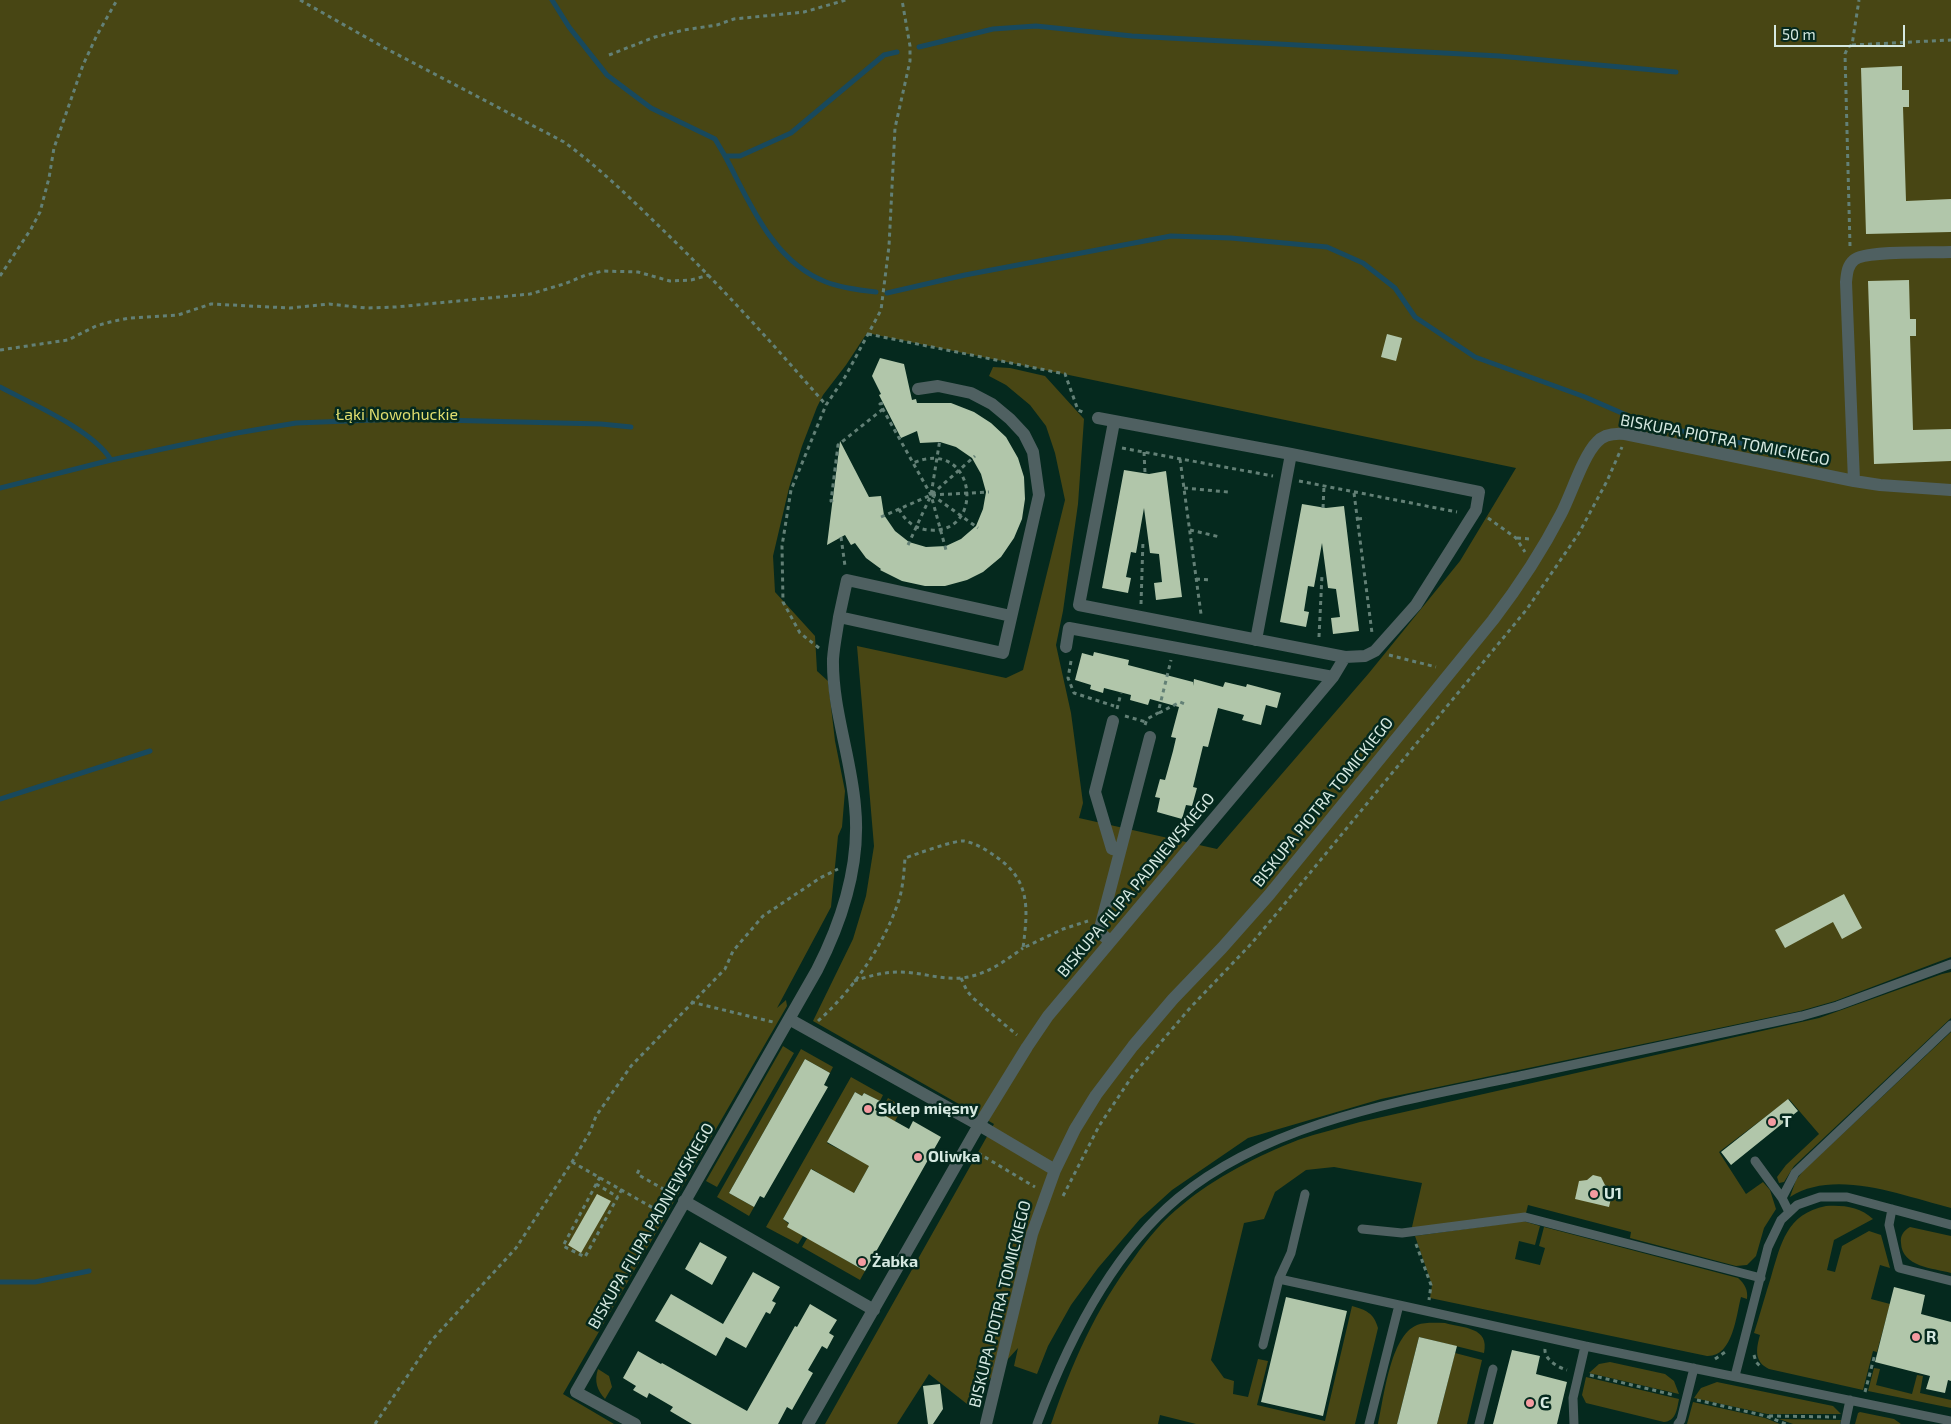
<!DOCTYPE html>
<html>
<head>
<meta charset="utf-8">
<style>
  body { margin:0 }
  #map { position:relative; width:1951px; height:1424px; overflow:hidden; background:#05291e; font-family:"Exo 2",sans-serif }
  canvas { display:block }
  .scale { position:absolute; left:1774px; top:25px; width:131px; height:22px; box-sizing:border-box; border:2px solid #d6e9e1; border-top:0; padding-left:6px; font-size:15px; line-height:18px; white-space:nowrap; color:#d6e9e1; -webkit-text-stroke:4px #05291e; paint-order:stroke }
</style>
</head>
<body>
<div id="map">
<canvas width="1951" height="1424"></canvas>
<div class="scale">50 m</div>
</div>
<script>
const context = document.querySelector('canvas').getContext('2d');
context.lineJoin = 'round';
function fill(path, color) {
  context.fillStyle = color;
  context.fill(path, 'evenodd');
}
function strokePath(path, color, width, dash) {
  context.strokeStyle = color;
  context.lineWidth = width;
  context.lineCap = dash ? 'butt' : 'round';
  context.setLineDash(dash || []);
  context.stroke(path);
}
function write(font, color, halo, rows, align = 'center') {
  context.font = font + ' "Exo 2",sans-serif';
  context.lineWidth = 5;
  context.setLineDash([]);
  context.textBaseline = 'middle';
  context.strokeStyle = halo;
  context.fillStyle = color;
  for (const [text, x, y, turn = 0] of rows) {
    context.save();
    context.translate(x, y);
    context.rotate((+turn || 0) * Math.PI / 180);
    context.textAlign = isNaN(turn) ? turn : align;
    if (halo) context.strokeText(text, 0, 0);
    context.fillText(text, 0, 0);
    context.restore();
  }
}
const green = new Path2D(`
  M0 0H1951V957L1835 1001 1800 1011 1381 1099 1248 1138 1172 1190 1140 1219 1098 1268 1071 1305 1048 1346 1037 1374 1014 1366 1018 1348 967 1404 929 1374 897 1424H825L994 1124 813 1021 853 939 866 896 874 846 857 646 1006 678 1023 670 1065 500 1055 453 1046 426 1030 405 1006 385 989 376 993 367 1010 368 1045 376 1084 419 1078 504 1063 611 1056 645 1071 713 1083 803 1079 818 1217 849 1369 673 1460 561 1516 468 867 333 846 365 823 395 817 407 802 446 789 488 773 556 775 592 815 636 817 671 828 681 835 741 845 791 842 827 838 836 831 907 777 1008 786 1000 787 1006 563 1394 614 1424H0Z
  M1951 972V1018L1794 1166 1784 1182 1779 1183 1777 1177 1786 1165 1819 1134 1789 1099 1719 1152 1746 1194 1763 1182 1770 1190 1776 1209 1764 1228 1756 1256 1747 1265 1736 1266 1630 1238 1631 1232 1528 1205 1526 1213 1414 1228 1412 1227 1422 1183 1334 1167 1306 1170 1275 1192 1264 1219 1244 1223 1211 1360 1224 1378 1234 1381 1233 1394 1248 1397 1258 1359 1268 1361 1257 1405 1325 1421 1352 1306C1366 1310 1374 1313 1378 1328L1355 1424H1196L1160 1415 1158 1424H1051C1072 1363 1095 1310 1134 1258 1148 1238 1163 1220 1182 1205 1214 1178 1259 1155 1298 1140 1318 1133 1340 1128 1360 1122L1819 1018 1942 974Z
  M1951 1032V1208C1903 1196 1835 1168 1790 1197L1796 1180 1803 1171Z
  M783 1046 794 1053 717 1187 706 1181Z
  M801 1049 833 1067 830 1073 805 1059 729 1193 754 1207 749 1216 717 1197Z
  M851 1077 883 1095 880 1101 864 1093 862 1096 855 1092 827 1143 854 1157 888 1098 903 1107 823 1247 865 1271 860 1280 802 1247 838 1185 812 1169 783 1219 803 1236 798 1244 766 1227Z
  M1826 1206C1844 1205 1860 1207 1873 1219L1834 1240 1827 1270 1835 1272 1842 1246 1869 1231 1881 1235 1890 1268 1880 1265 1871 1299 1890 1304 1877 1352 1873 1351 1863 1390 1769 1369C1754 1362 1756 1349 1760 1335L1754 1333C1760 1314 1765 1296 1771 1277 1781 1244 1786 1214 1826 1206Z
  M1523 1221 1540 1226 1535 1245 1519 1241 1515 1259 1540 1265 1545 1248 1539 1246 1544 1227 1738 1278C1745 1284 1748 1290 1747 1299L1741 1297C1736 1316 1733 1357 1707 1356L1430 1298 1432 1285 1415 1236Z
  M1910 1227 1951 1236V1273C1933 1268 1902 1267 1901 1243 1900 1236 1903 1231 1910 1227Z
  M1445 1323C1463 1328 1490 1327 1484 1353L1419 1337 1397 1424H1378C1384 1398 1390 1336 1417 1325 1425 1322 1436 1323 1445 1323Z
  M1455 1353 1482 1360 1467 1424H1437Z
  M1610 1362 1665 1374 1674 1381 1679 1394 1589 1373 1599 1364Z
  M1874 1368 1880 1369 1876 1385 1912 1394 1917 1375 1923 1376 1920 1393 1951 1400V1408L1868 1391Z
  M598 1369 609 1376 612 1387 605 1399C597 1390 594 1381 598 1369Z
  M1586 1377 1679 1399C1677 1409 1676 1421 1664 1422L1586 1403 1582 1395Z
  M1717 1382 1833 1406 1841 1414H1767L1694 1398 1701 1388Z
  M1693 1402 1765 1418 1780 1424H1687Z
  M1860 1412 1894 1419 1901 1424H1855L1858 1413Z
  M1779 1419 1841 1420 1840 1424H1793Z`);
const stream = new Path2D(`
  M552 0 569 27 607 75 651 108 715 139 725 156H740L791 133 884 55 897 52
  M919 47 993 29 1036 26 1132 36 1499 56 1676 72
  M725 156C750 203 773 262 826 282 842 288 859 290 876 292
  M887 293 965 275 1171 236 1231 238 1327 247 1363 263 1395 288 1415 317 1475 357 1585 397 1647 424 1825 460
  M0 387C32 404 93 430 111 460
  M0 488 111 460 237 433 296 423 400 419 601 424 631 427
  M0 799 150 751
  M0 1282H35L89 1271`);
const building = new Path2D(`
  M1902 66V90H1909V107H1903L1906 201 1951 199V232L1866 234 1861 68Z
  M1909 280 1910 319H1916V336H1910L1913 430 1951 429V461L1874 464 1868 281Z
  M1387 334 1402 338 1396 361 1381 357Z
  M880 358 904 364 912 400 916 399 917 403H951L974 412 991 423 1006 437 1018 458 1024 477 1025 499 1022 519 1014 538 1001 557 983 572 967 580 945 586H925L902 581 880 570 881 569 866 558 855 543 851 545 845 535 827 545 840 441 869 497 881 496 884 515 895 531 909 542 926 547 946 546 961 539 976 526 983 509 986 492 981 474 972 458 956 447 940 442 920 443 917 431 901 438 879 395 881 394 872 376Z
  M1124 470 1149 474 1166 471 1182 597 1156 600 1154 583 1162 582 1159 554 1150 553 1144 508 1136 553 1131 552 1126 577 1131 578 1128 593 1102 588Z
  M1302 504 1326 508 1344 506 1359 631 1333 634 1331 618 1340 617 1336 589 1328 588 1322 543 1314 587 1308 586 1304 611 1309 612 1306 627 1280 622Z
  M1094 652 1129 660 1128 665 1193 682V686L1194 679 1223 687 1225 682 1246 687 1247 684 1281 693 1277 708 1266 705 1261 725 1242 720 1244 715 1218 708 1208 747 1203 746 1193 787 1197 788 1192 806 1186 805 1182 819 1157 812 1160 798 1155 797 1160 779 1165 780 1173 751 1176 738 1171 737 1179 707 1150 699 1148 705 1130 700 1131 695 1104 688 1103 693 1090 689 1091 685 1075 680 1082 653 1093 656Z
  M1844 894 1862 928 1842 939 1833 922 1785 948 1775 930Z
  M805 1059 830 1073 824 1085 828 1087 764 1198 760 1196 754 1207 729 1193Z
  M855 1092 862 1096 864 1093 880 1101 875 1110 909 1129 913 1121 941 1137 865 1271 787 1227 789 1223 783 1219 811 1169 854 1193 869 1166 827 1142Z
  M1788 1099 1798 1111 1731 1165 1721 1152Z
  M1593 1175 1601 1177 1605 1185 1613 1190 1609 1207 1575 1199 1579 1181 1587 1180Z
  M597 1194 611 1201 581 1253 568 1245Z
  M700 1242 727 1257 712 1285 685 1269Z
  M753 1272 780 1287 772 1301 776 1303 770 1314 766 1312 746 1348 726 1337 716 1356 655 1321 671 1294 723 1324Z
  M1894 1287 1925 1295 1921 1314 1951 1322V1381L1948 1380 1945 1393 1926 1389 1930 1376 1875 1362Z
  M1286 1297 1347 1311 1323 1416 1261 1402Z
  M810 1304 837 1320 829 1333 834 1336 827 1349 822 1346 808 1370 813 1373 792 1410 787 1407 778 1424H692L670 1411 673 1407 649 1393 647 1398 633 1390 636 1386 623 1378 638 1351 661 1364 662 1363 747 1411 795 1326 797 1327Z
  M1419 1337 1457 1346 1437 1424H1397Z
  M1512 1350 1540 1356 1536 1374 1567 1382 1557 1424H1493Z
  M940 1384 943 1409 933 1424H928L923 1386Z`);
const path = new Path2D(`
  M300 0 385 48 564 142C600 168 631 199 663 230 721 286 774 345 826 405
  M1852 45 1951 40
  M609 55 655 37 684 30 717 25 734 19 804 12 846 0
  M1850 246 1845 54 1848 47 1852 45 1859 0
  M0 276 31 229 40 212 49 178 54 148 83 65 97 35 117 0
  M868 334 1065 374 1078 410 1085 413
  M0 350 68 340 96 326 110 322 129 318 178 315 211 304 290 308 329 304 366 308 396 307 530 294 564 284 586 275 603 271 638 272 670 281 691 280 709 275
  M883 403 880 404 931 495 946 550
  M1122 448 1273 476
  M1144 452 1145 473
  M1180 459 1201 614
  M1299 481 1457 512
  M1184 488 1228 492
  M1354 493 1372 633
  M932 495 989 492
  M932 495 978 528
  M833 500 831 501 838 445 883 409
  M1323 508 1324 486
  M899 509C905 521 915 529 929 530 987 535 976 436 913 463
  M881 517 931 495 975 456
  M1488 518 1516 538 1525 552
  M1358 519 1366 518
  M1190 530 1220 537
  M841 537 845 566
  M1517 538 1530 539
  M908 545 931 495 940 439
  M1196 579 1212 580
  M1141 604 1143 540
  M1319 637 1322 575
  M819 648 800 633 783 602 782 546 791 490 826 405 845 377 881 310 889 246 895 128 910 61V46L902 0
  M1389 655 1436 667
  M1071 661 1068 678 1074 693 1114 706
  M1117 709 1121 693
  M1159 713 1180 702 1185 704
  M1125 716 1146 722
  M1145 725 1147 719 1158 713 1171 660
  M961 978 967 991 973 998 1017 1035
  M854 981C869 976 884 972 900 972 920 972 941 980 961 978 985 976 1005 961 1023 948
  M691 1002 773 1022
  M818 1021C853 990 884 945 899 900 903 887 904 872 905 858 917 854 954 840 964 841 975 843 987 850 995 856 1031 880 1028 909 1023 948L1063 929 1088 921
  M978 1153 1035 1187
  M572 1162 662 1213
  M639 1170 637 1174 672 1194
  M600 1177 563 1246 585 1257 622 1189
  M596 1184 618 1197
  M1063 1196 1099 1126 1133 1075 1190 1008 1251 944 1277 913 1527 609 1579 533 1607 481 1622 447
  M1416 1244 1431 1285 1429 1300
  M1545 1349C1544 1359 1557 1367 1567 1370
  M1754 1355 1756 1362 1762 1368
  M1715 1359 1728 1350
  M1590 1375 1674 1395
  M1865 1392 1875 1354
  M1697 1400 1766 1416 1786 1424
  M1769 1416 1836 1417
  M375 1424 431 1341 516 1248 572 1162 590 1132 596 1116 631 1066 725 969 733 951 763 916 820 878 838 869`);
const service = new Path2D(`
  M1755 1161 1782 1198 1789 1212
  M1782 1198 1795 1173 1951 1025
  M1892 1209 1889 1225 1899 1268 1951 1281
  M1362 1229 1402 1233 1525 1217 1761 1278
  M1279 1279 1399 1305
  M1263 1345 1279 1279 1291 1253 1305 1194
  M1735 1376 1768 1247 1781 1220 1797 1205 1820 1197H1847L1951 1225
  M1037 1424C1067 1343 1111 1254 1178 1198 1272 1120 1408 1100 1525 1075 1617 1056 1709 1036 1802 1016L1837 1006 1951 964
  M1369 1424 1399 1305 1585 1346 1951 1421
  M1479 1424 1493 1369
  M1574 1424 1573 1398 1585 1346
  M1678 1424 1681 1420 1694 1368
  M1845 1424 1850 1400`);
const minor = new Path2D(`
  M1114 422 1079 605 1345 657
  M1854 481 1846 282C1847 274 1847 266 1854 260 1866 250 1932 253 1951 252
  M839 617 847 580 1011 616
  M1256 640 1291 454
  M1066 647 1069 628 1333 677
  M1113 721 1095 792 1112 849 1120 851
  M1110 941 1099 932 1150 737
  M789 1019 979 1125 1055 1170
  M684 1201 874 1310
  M635 1424 576 1392 817 970C843 919 861 864 855 806 851 757 832 708 833 659 834 645 837 631 839 617L1003 653 1039 495 1033 452 1024 434 1010 419 992 404 971 393 938 386 918 389
  M808 1424 979 1125 1027 1047 1048 1016 1333 677 1345 657 1365 656 1375 651 1416 605 1476 510 1479 492 1291 454 1098 418
  M986 1424 1032 1234 1055 1170 1075 1129 1096 1095 1133 1046 1173 999 1222 948 1269 895 1493 620C1519 586 1542 551 1561 514 1571 495 1583 456 1597 442 1604 434 1614 433 1625 434L1854 481 1880 485 1951 490`);
const markers = [
  [868,1109,5,"#f49aa0"],
  [1772,1122,5,"#f49aa0"],
  [918,1157,5,"#f49aa0"],
  [1594,1194,5,"#f49aa0"],
  [862,1262,5,"#f49aa0"],
  [1916,1337,5,"#f49aa0"],
  [1530,1403,5,"#f49aa0"]
];
const parkNames = [
  ["Łąki Nowohuckie",397,415]
];
const streetNames = [
  ["BISKUPA PIOTRA TOMICKIEGO",1725,440,11],
  ["BISKUPA PIOTRA TOMICKIEGO",1323,802,-51],
  ["BISKUPA FILIPA PADNIEWSKIEGO",1136,885,-50],
  ["BISKUPA FILIPA PADNIEWSKIEGO",651,1226,-60],
  ["BISKUPA PIOTRA TOMICKIEGO",1000,1304,-76]
];
const poiNames = [
  ["Sklep mięsny",878,1109],
  ["T",1782,1122],
  ["Oliwka",928,1157],
  ["U1",1604,1194],
  ["Żabka",872,1262],
  ["R",1926,1337],
  ["C",1540,1403]
];
fill(green, '#484614');
strokePath(stream, '#18495d', 5);
fill(building, '#b1c6aa');
strokePath(path, '#638076', 3, [4, 4]);
strokePath(service, '#4f6061', 9);
strokePath(minor, '#4f6061', 12);
for (const [x, y, r, color] of markers) {
  const dot = new Path2D();
  dot.arc(x, y, r, 0, 2 * Math.PI);
  context.fillStyle = color;
  context.fill(dot);
  strokePath(dot, '#05291e', 2);
}
write('16px', '#e1de6f', '#05291e', parkNames);
write('16px', '#d6e9e1', '#05291e', streetNames);
write('bold 16px', '#d6e9e1', '#05291e', poiNames, 'left');
</script>
</body>
</html>
